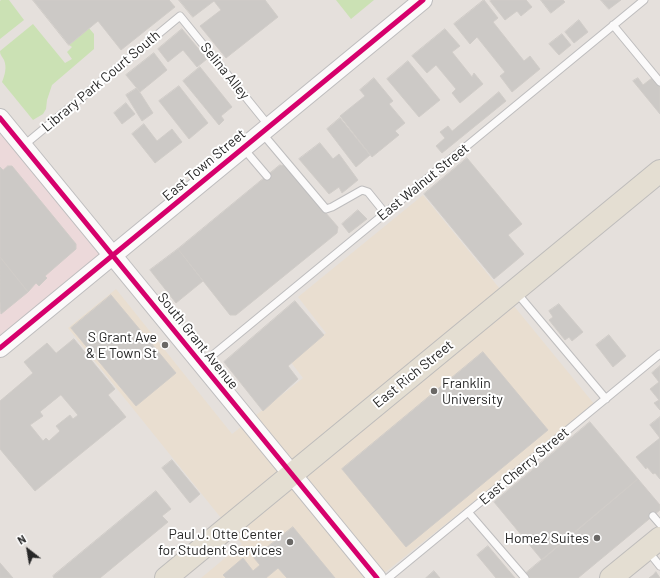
<!DOCTYPE html>
<html>
<head>
<meta charset="utf-8">
<style>
  body { margin:0 }
  #map { position:relative; width:660px; height:578px; overflow:hidden; background:#e5e0dc; font-family:Barlow,sans-serif }
  canvas { display:block }
  .north { position:absolute; left:8px; top:530px; width:40px; height:40px; -webkit-text-stroke:3px #fff; paint-order:stroke; rotate:329deg; font-size:11px; font-weight:700; line-height:16px; text-align:center; color:#272727 }
  .north::after { content:''; display:block; margin:auto; width:14px; height:18px; background:#272727; clip-path:polygon(50% 0,100% 100%,50% 72%,0 100%) }
</style>
</head>
<body>
<div id="map">
<canvas width="660" height="578"></canvas>
<div class="north">N</div>
</div>
<script>
const context = document.querySelector('canvas').getContext('2d');
context.lineJoin = 'round';
function fill(path, color) {
  context.fillStyle = color;
  context.fill(path, 'evenodd');
}
function strokePath(path, color, width, dash) {
  context.strokeStyle = color;
  context.lineWidth = width;
  context.lineCap = dash ? 'butt' : 'round';
  context.setLineDash(dash || []);
  context.stroke(path);
}
function write(font, color, halo, rows, align = 'center') {
  context.font = font + ' Barlow,sans-serif';
  context.lineWidth = 4;
  context.setLineDash([]);
  context.textBaseline = 'middle';
  context.strokeStyle = halo;
  context.fillStyle = color;
  for (const [text, x, y, turn = 0] of rows) {
    context.save();
    context.translate(x, y);
    context.rotate((+turn || 0) * Math.PI / 180);
    context.textAlign = isNaN(turn) ? turn : align;
    if (halo) context.strokeText(text, 0, 0);
    context.fillText(text, 0, 0);
    context.restore();
  }
}
const education = new Path2D(`
  M423 195 595 405 378 578H201L242 544 68 328 116 289 232 434 303 378 290 361 326 333 298 297Z`);
const medical = new Path2D(`
  M0 118 113 256 0 348Z`);
const green = new Path2D(`
  M1 0H9L24 20 0 39V1Z
  M336 0H374L351 19Z
  M33 24 65 63 72 59 67 52 72 47 69 45 89 28 94 34V49L52 85 47 100 46 109 43 114 33 120 2 82C5 75 7 67 4 60 2 56 0 55 0 51Z`);
const building = new Path2D(`
  M33 0H169L175 7 121 50 98 21 69 45Z
  M179 0H265L278 17 226 58 200 26 221 10 214 1 193 17Z
  M484 0 498 18 493 22 524 61 530 56 540 69 512 92 500 76 505 72 477 37 470 44 454 24Z
  M491 0H526L532 7 521 16 517 11 505 20 490 1Z
  M541 0H563L565 2 551 13Z
  M601 0H621L609 9Z
  M579 20 588 32 574 43 565 32Z
  M182 29 207 59 197 67 183 50 168 62 158 49Z
  M445 29 460 46 452 52 472 77 474 73 483 84 460 103 452 93 456 89 436 65 427 73 412 56Z
  M562 34 571 45 559 55 549 44Z
  M154 53 167 70 140 92 126 75Z
  M408 61 440 100 419 117 387 79Z
  M200 67 232 107 221 116 224 120 219 125 183 81Z
  M374 78 393 101 389 104 405 123 395 131 399 135 372 157 340 116 365 96 360 90Z
  M638 78 643 85 652 78 660 87V114L633 81Z
  M179 86 208 123 189 139 159 101Z
  M137 88 153 113 142 121 126 95Z
  M499 92 506 101 442 153 436 146 445 138 440 132 448 126 452 131Z
  M126 103 135 114 122 124 114 113Z
  M340 118 370 155 356 167 327 129Z
  M144 124 157 141 172 129 182 142 155 163 132 134Z
  M320 143 333 159 339 154 358 180 342 193 339 187 329 194 299 159Z
  M467 158 522 224 508 235 524 254 494 279 424 194Z
  M280 165 285 166 338 227 337 233 236 315H230L178 249Z
  M8 166H12L76 244V249L45 276 47 278 39 286 36 283 28 292 0 257V167L3 170Z
  M358 210 367 219 349 233 342 224Z
  M178 249 203 281 176 303 150 270Z
  M0 257 28 292 1 314 0 302Z
  M111 295 176 373 136 406 71 328Z
  M295 301 324 335 288 366 298 379 263 411 224 362Z
  M559 304 583 332 572 341 569 337 565 340 549 320 553 317 549 311Z
  M609 335 626 356 613 367 596 345Z
  M74 339 115 389 108 395 126 417 35 491 0 449V401L33 373 24 362 47 343 56 353ZM61 395 78 415 73 419 70 415 56 426 60 431 49 441 46 438 43 441 30 425 43 416 40 412Z
  M483 352 548 430 406 547 342 469Z
  M660 366V410L654 403 659 400 650 389 659 382 652 373Z
  M660 417V479L655 473 653 474 647 467 646 469 636 457 660 438 650 425Z
  M590 422 638 479 542 560 494 502Z
  M172 460 200 494 190 503 162 468Z
  M638 479 660 505V510L578 578H530L526 573Z
  M156 491 171 509 162 516 168 522 100 578H54L53 576Z
  M293 527 335 578H287L278 568 266 578H226L223 575 243 558 253 571 260 565 254 558Z
  M488 546 515 578H496L477 555Z
  M0 563 13 578H0Z
  M434 571 440 578H426Z
  M656 572 660 578H649L653 575Z`);
const service = new Path2D(`
  M613 25 660 82
  M262 133 326 209 332 207 362 190 368 192 385 213
  M23 146 180 16 269 126
  M244 149 267 176
  M516 292 606 399
  M202 364 644 0
  M468 512 525 578
  M653 516 660 524
  M648 551 660 566
  M388 578 660 354`);
const tertiary = new Path2D(`
  M0 118 377 578
  M0 348 423 0`);
const primary = new Path2D(`
  M166 578 660 171
  M611 578 660 538`);
const cycleway = new Path2D(`
  M0 118 377 578
  M0 348 423 0`);
const markers = [
  [165,345,4,"#6a6866"],
  [434,391,4,"#6a6866"],
  [597,538,4,"#6a6866"],
  [290,542,4,"#6a6866"]
];
const streetNames = [
  ["Selina Alley",225,71,51],
  ["Library Park Court South",101,81,-40],
  ["East Town Street",204,165,-40],
  ["East Walnut Street",423,182,-39],
  ["South Grant Avenue",198,341,51],
  ["East Rich Street",413,374,-39],
  ["East Cherry Street",524,466,-40]
];
const poiNames = [
  ["S Grant Ave",157,337],
  ["& E Town St",157,353],
  ["Franklin",442,383,"left"],
  ["University",442,399,"left"],
  ["Paul J. Otte Center",282,534],
  ["for Student Services",282,550],
  ["Home2 Suites",589,538]
];
fill(education, '#e9ded0');
fill(medical, '#ecd9da');
fill(green, '#cbe1b4');
fill(building, '#ccc9c6');
strokePath(building, '#d0ccc8', 1);
strokePath(service, '#bebdbe', 9);
strokePath(tertiary, '#bebdbe', 20);
strokePath(primary, '#bebcbb', 24);
strokePath(service, '#fbfafa', 7);
strokePath(tertiary, '#fbfafa', 18);
strokePath(primary, '#e4ded2', 22);
strokePath(cycleway, '#d6006c', 5);
for (const [x, y, r, color] of markers) {
  const dot = new Path2D();
  dot.arc(x, y, r, 0, 2 * Math.PI);
  context.fillStyle = color;
  context.fill(dot);
  strokePath(dot, '#fff', 1.5);
}
write('14px', '#272727', '#fff', streetNames);
write('14px', '#272727', '#fff', poiNames, 'right');
</script>
</body>
</html>
